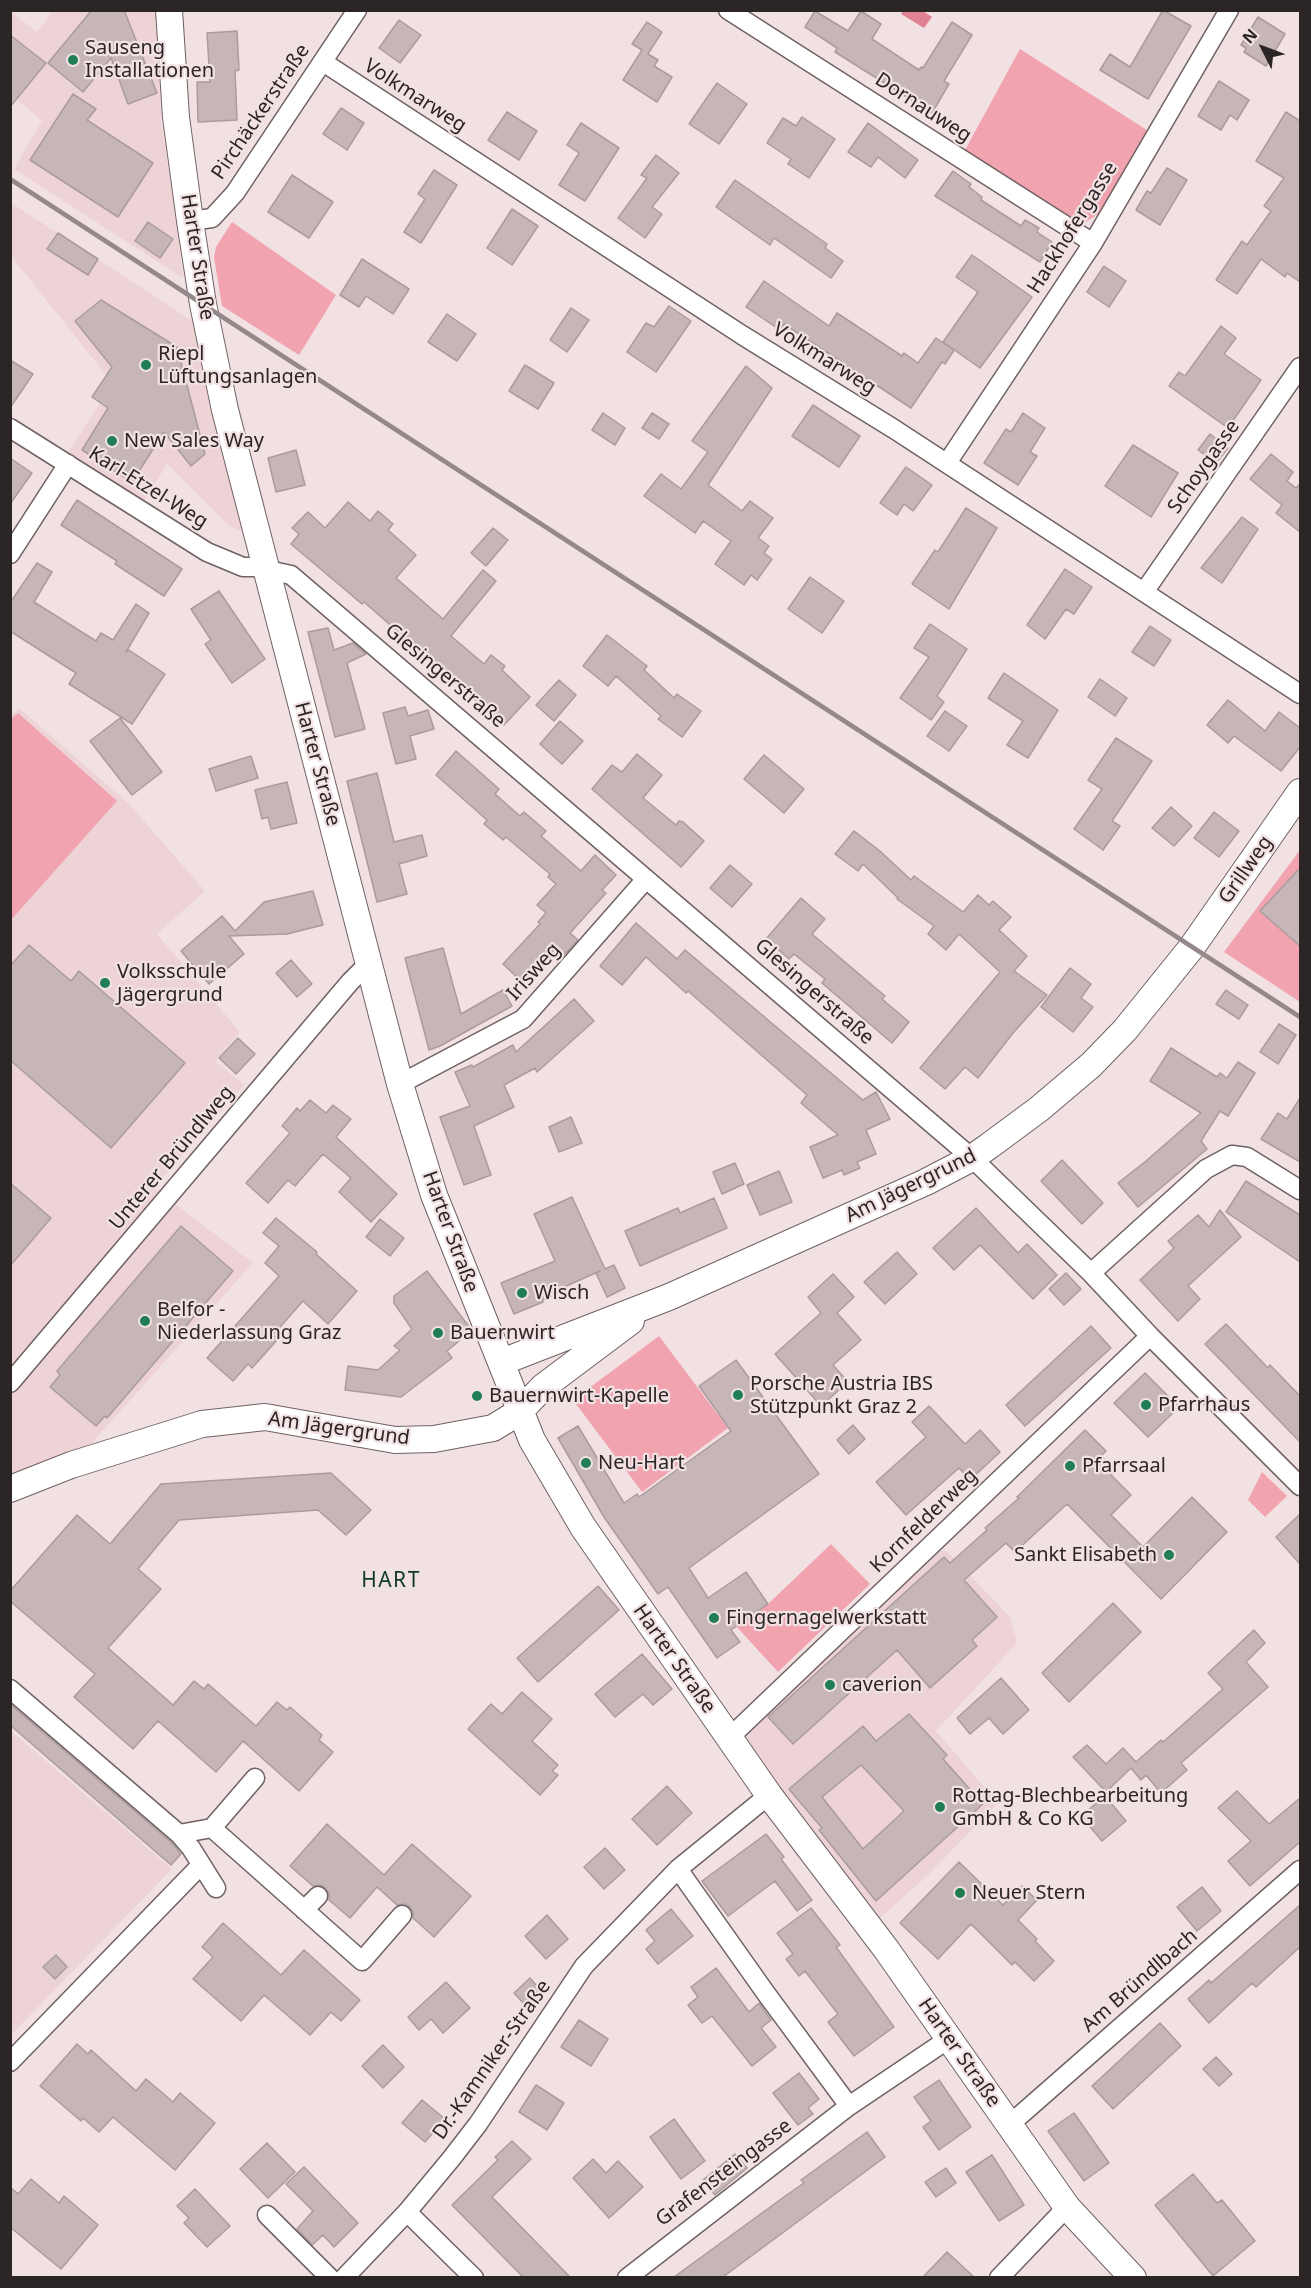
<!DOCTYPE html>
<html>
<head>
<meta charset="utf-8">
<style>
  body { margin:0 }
  #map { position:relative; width:1311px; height:2288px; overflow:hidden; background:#f2e1e3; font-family:"Noto Sans",sans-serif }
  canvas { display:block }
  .frame { position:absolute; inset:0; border:12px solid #2c2526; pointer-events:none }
  .north { position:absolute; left:1233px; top:18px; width:60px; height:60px; -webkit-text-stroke:4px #f2e1e3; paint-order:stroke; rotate:312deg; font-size:16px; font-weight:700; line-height:24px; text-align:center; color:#2c2526 }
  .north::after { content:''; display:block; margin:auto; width:21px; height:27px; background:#2c2526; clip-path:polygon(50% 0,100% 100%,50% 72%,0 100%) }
</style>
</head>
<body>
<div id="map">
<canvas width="1311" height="2288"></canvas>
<div class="frame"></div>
<div class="north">N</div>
</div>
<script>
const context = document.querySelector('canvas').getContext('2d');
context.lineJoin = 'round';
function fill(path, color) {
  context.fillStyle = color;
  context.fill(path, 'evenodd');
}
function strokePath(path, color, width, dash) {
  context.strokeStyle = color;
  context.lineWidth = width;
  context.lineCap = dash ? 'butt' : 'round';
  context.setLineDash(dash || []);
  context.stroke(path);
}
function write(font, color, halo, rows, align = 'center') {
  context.font = font + ' "Noto Sans",sans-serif';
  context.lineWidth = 4.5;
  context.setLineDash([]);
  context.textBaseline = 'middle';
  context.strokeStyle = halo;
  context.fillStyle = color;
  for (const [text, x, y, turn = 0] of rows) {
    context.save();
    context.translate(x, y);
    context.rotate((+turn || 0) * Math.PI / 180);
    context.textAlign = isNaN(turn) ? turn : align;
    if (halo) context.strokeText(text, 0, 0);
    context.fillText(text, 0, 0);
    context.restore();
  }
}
const built = new Path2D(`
  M10 11 37 32 53 11H157L161 120 177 222 183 278 14 169 42 121 11 94Z
  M10 202 191 320 224 349 265 505 272 544 229 526 167 464 144 501 68 452 100 403 92 397 106 375 11 256Z
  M19 708 129 804 205 891 157 934 240 1032 215 1061 244 1085 154 1188 253 1263 91 1444 45 1465 11 1475 10 716Z
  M937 1551H947L1010 1617 1017 1643 936 1731 998 1803 928 1875 879 1919 842 1869 781 1793 742 1736Z
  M11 1731 172 1869 11 2035Z`);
const green = new Path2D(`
  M1020 49 1150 132 1103 211 1086 222H1076L965 150Z
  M232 222 336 295 299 355 222 306 214 257 216 247Z
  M18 713 117 801 11 920 10 720Z
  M1300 850V1002L1224 952Z
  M659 1336 728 1428 642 1492 573 1400Z
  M1262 1472 1287 1496 1265 1517 1248 1500Z
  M831 1544 870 1584 778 1672 736 1626 768 1604Z`);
const water = new Path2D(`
  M903 11H923L932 17 924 28 901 14Z`);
const building = new Path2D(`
  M92 10H124L157 93 128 104 111 58 83 92 48 63Z
  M1163 10 1191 26 1148 99 1100 70 1110 54 1130 67Z
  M815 11 848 31 861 11 881 24 872 39 919 70 921 67 923 68 952 22 972 35 944 81 949 84 932 113 835 52 837 48 805 27Z
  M1258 17 1285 34 1266 66 1244 52 1246 48 1241 45Z
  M399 20 421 35 400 63 379 48Z
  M647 22 662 32 648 54 658 60 654 66 672 77 657 102 623 80 642 50 632 44Z
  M237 31 239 70 235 71 237 120 198 122 197 82H210L207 33Z
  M10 35 46 63 10 107Z
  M1219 81 1249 100 1237 120 1230 115 1221 130 1198 116Z
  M717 83 747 104 719 144 689 124Z
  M73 94 96 109 87 120 153 163 118 217 30 160Z
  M341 108 364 123 347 150 323 134Z
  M507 112 537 131 519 160 488 140Z
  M1286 112 1300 121V282L1287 273 1285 277 1261 259 1237 294 1216 280 1242 241 1247 245 1271 211 1264 206 1284 178 1256 161Z
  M802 117 835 139 809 178 788 164 791 159 767 143 783 118 796 126Z
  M581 123 619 148 585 201 559 185 579 153 567 145Z
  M868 123 918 160 905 178 878 157 871 167 848 152Z
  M656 155 679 173 652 207 662 214 645 238 618 218 647 178 641 175Z
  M1167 168 1187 180 1160 225 1136 210 1147 191 1151 193Z
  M434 170 457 185 421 243 404 232 425 199 418 194Z
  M953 171 971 184 969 187 982 197 981 200 1021 226 1025 220 1039 228 1037 232 1052 242 1040 262 935 196Z
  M292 175 333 202 309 238 268 212Z
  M735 180 827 244 825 248 843 261 831 278 774 238 770 245 716 207Z
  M512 209 538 226 512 265 487 248Z
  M148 222 173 239 160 258 135 241Z
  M58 233 98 259 88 275 47 249Z
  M972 255 1032 297 980 368 943 342 978 292 956 277Z
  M362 259 409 289 393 314 366 296 359 307 340 295Z
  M1104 266 1126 281 1109 307 1087 292Z
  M764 281 829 326 837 313 902 356 904 353 918 363 936 338 954 350 945 364 942 362 911 408 784 324 780 330 746 307Z
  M101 300 177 347 205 454 191 466 164 432 132 482 82 450 108 408 92 397 112 367 75 321Z
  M669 306 691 321 656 372 627 352 646 323 654 327Z
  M571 308 589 320 567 352 550 340Z
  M447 314 476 334 457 361 428 342Z
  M1221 326 1236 338 1224 354 1261 380 1228 428 1169 386 1179 372 1185 376Z
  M10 360 33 374 10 408Z
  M525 365 554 383 538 409 509 391Z
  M746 366 772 388 708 485 742 511 750 501 773 518 758 538 769 546 764 553 772 559 757 580 751 575 744 585 715 564 731 541 703 521 695 533 644 496 661 474 681 489 708 452 692 441Z
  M813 405 860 436 839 467 792 436Z
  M603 413 625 428 615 445 592 430Z
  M652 413 669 424 659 439 642 428Z
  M1023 413 1045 428 1030 452 1037 456 1018 485 984 463 1006 429 1011 432Z
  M1210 434 1228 448 1216 463 1198 450Z
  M1133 445 1178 473 1151 517 1105 486Z
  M296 450 305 485 276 492 268 458Z
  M1271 454 1293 472 1287 481 1296 488 1300 484V532L1276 513 1282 505 1250 479Z
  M10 458 32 473 10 504Z
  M906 467 932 485 913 511 904 504 897 515 880 503Z
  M77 500 182 569 164 596 115 564 117 561 61 525Z
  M348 502 370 521 378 511 393 524 388 530 416 555 396 578 443 619 483 570 496 581 451 636 484 664 491 655 505 666 502 670 530 697 504 725 364 602 362 604 291 544 299 534 292 528 308 512 325 528Z
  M966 508 997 528 949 609 912 584 935 550 938 552Z
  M1242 517 1258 529 1222 583 1201 568Z
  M493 528 508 540 486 566 471 553Z
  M37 563 52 572 34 602 96 641 101 633 113 640 136 604 149 613 126 652 129 650 165 674 132 724 69 684 76 673 10 631V603Z
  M1065 569 1092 587 1074 614 1066 609 1045 639 1027 625Z
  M810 577 844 601 822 633 788 609Z
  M219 591 265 659 232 683 205 644 211 640 191 609Z
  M930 624 967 649 937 696 944 702 931 720 900 698 929 657 914 648Z
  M1150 626 1171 640 1154 666 1132 652Z
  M328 628 334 650 353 643 366 654 347 663 365 729 335 737 308 632Z
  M607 635 647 666 644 670 674 698 677 694 701 711 682 737 658 719 661 716 616 676 608 686 583 666Z
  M1004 673 1058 710 1028 758 1007 745 1023 721 988 698Z
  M1100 679 1127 698 1115 716 1088 697Z
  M559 680 576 695 554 721 536 705Z
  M1228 700 1265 731 1279 712 1300 728V747L1281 771 1234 736 1228 743 1207 725Z
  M405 707 408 716 428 710 434 729 410 736 416 759 396 764 383 713Z
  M945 711 967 726 949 751 927 736Z
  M120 718 162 772 132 795 90 741Z
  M560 721 583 741 562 764 540 744Z
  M1116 738 1152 761 1112 821 1120 826 1103 850 1074 829 1102 789 1088 780Z
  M456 751 499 789 495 794 520 816 524 812 546 831 541 836 581 871 595 855 616 875 602 890 606 893 570 933 578 940 563 956 555 949 523 983 503 964 540 924 538 922 546 913 537 905 556 884 548 877 550 874 506 837 503 840 484 824 487 820 436 775Z
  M637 754 662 775 643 798 676 825 679 821 683 822 704 841 681 867 592 789 612 765 622 772Z
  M764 755 804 789 784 813 744 779Z
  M251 756 258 778 216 791 209 769Z
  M377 773 394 842 422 835 427 856 399 864 407 894 377 902 347 781Z
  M287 782 297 823 271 829 268 817 262 819 255 790Z
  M1171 807 1192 826 1174 846 1152 828Z
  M1214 812 1239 831 1219 857 1194 838Z
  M854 831 880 851 911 880 914 876 963 912 978 895 989 905 993 901 1011 917 999 930 1027 956 1014 971 1047 995 1013 1033 978 1078 965 1067 945 1089 920 1068 1000 972 959 934 946 950 928 934 934 926 897 899 898 898 863 864 858 871 835 854Z
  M730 865 752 884 732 907 710 888Z
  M1300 868V946L1260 911Z
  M313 891 323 925 287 934 229 936 244 954 209 984 181 951 222 916 235 931 264 902Z
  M801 898 825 919 812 934 885 996 882 999 909 1022 892 1043 822 983 825 979 794 954 789 959 766 939Z
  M636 923 677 959 685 950 863 1100 876 1092 890 1119 866 1130 876 1154 857 1162 860 1168 844 1175 842 1170 823 1178 810 1147 838 1135 801 1103 807 1095 688 991 686 993 646 957 622 985 600 966Z
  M29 945 71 981 79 971 185 1063 111 1148 10 1060V966Z
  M443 948 461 1014 503 990 512 1006 440 1046 429 1050 405 958Z
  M291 960 312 984 297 997 276 973Z
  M1070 968 1091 984 1081 998 1093 1007 1073 1032 1041 1007Z
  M1226 990 1248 1005 1239 1019 1216 1004Z
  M574 999 594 1021 537 1072 535 1068 504 1085 514 1107 474 1126 491 1175 464 1185 440 1117 470 1106 455 1072 472 1065 473 1067 513 1045 516 1052Z
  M1279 1024 1296 1035 1278 1064 1260 1052Z
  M238 1038 255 1054 236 1074 219 1058Z
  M1171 1048 1217 1077 1220 1073 1227 1078 1238 1062 1255 1073 1228 1116 1220 1111 1201 1141 1207 1149 1138 1207 1118 1183 1146 1161 1201 1113 1150 1081Z
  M1300 1098V1162L1261 1139 1278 1113 1287 1119Z
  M310 1100 326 1113 333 1105 351 1119 336 1137 397 1194 371 1222 339 1192 351 1178 323 1154 295 1186 288 1180 268 1203 246 1183 290 1133 282 1126 297 1108 300 1111Z
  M571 1117 582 1143 559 1152 549 1127Z
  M1062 1160 1103 1203 1082 1224 1041 1181Z
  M735 1163 744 1184 722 1194 713 1172Z
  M779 1171 792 1202 760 1215 747 1185Z
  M1246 1181 1300 1215V1262L1226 1212Z
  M10 1183 51 1218 10 1266Z
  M572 1197 605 1269 614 1265 625 1288 607 1297 596 1273 600 1271 553 1292 555 1295 542 1300 543 1302 514 1314 501 1283 555 1261 534 1214Z
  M714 1198 727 1228 640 1266 625 1231 678 1208 680 1213Z
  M976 1208 1018 1253 1027 1244 1057 1275 1033 1299 980 1245 954 1270 933 1248Z
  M1220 1210 1241 1237 1188 1286 1200 1299 1178 1321 1140 1280 1174 1248 1168 1241 1198 1215 1209 1227Z
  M276 1218 317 1252 316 1254 357 1291 328 1324 303 1301 273 1335 278 1339 252 1368 248 1364 233 1381 207 1358 279 1276 265 1263 279 1246 263 1233Z
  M380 1219 404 1238 390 1256 366 1237Z
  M181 1226 233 1271 107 1418 105 1416 96 1426 50 1387 60 1375 57 1371Z
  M897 1252 917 1274 885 1304 864 1282Z
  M427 1271 470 1328 465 1336 447 1351 452 1358 401 1397 345 1390 348 1366 378 1370 400 1350 394 1346 412 1329 394 1303V1296Z
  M1066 1273 1081 1289 1064 1305 1049 1289Z
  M833 1274 854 1297 837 1313 861 1340 833 1365 848 1382 821 1406 775 1354 821 1313 808 1297Z
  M1226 1324 1268 1368 1270 1365 1300 1396V1442L1205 1344Z
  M1091 1326 1111 1348 1025 1426 1006 1405Z
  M736 1360 819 1474 689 1568 708 1598 746 1572 768 1604 731 1630 740 1642 717 1658 668 1587 658 1594 604 1517 558 1438 578 1426 624 1503 637 1494 639 1497 731 1431 699 1386Z
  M1145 1373 1179 1407 1148 1437 1114 1403Z
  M929 1406 965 1444 980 1430 1000 1452 970 1480 959 1468 906 1515 876 1482 926 1437 912 1422Z
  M853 1425 865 1439 849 1454 837 1440Z
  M1085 1430 1106 1451 1101 1456 1115 1470 1111 1475 1131 1495 1111 1515 1143 1547 1192 1497 1227 1532 1161 1599 1067 1504 1015 1552 1006 1543 964 1580 997 1617 972 1640 977 1646 930 1688 897 1650 793 1744 768 1717 944 1557 950 1563 987 1530 985 1528 1019 1498 1017 1497Z
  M331 1473 371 1510 346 1535 318 1510 179 1520 138 1569 161 1589 108 1648 173 1705 194 1681 204 1689 208 1684 256 1726 277 1702 287 1710 290 1707 322 1735 319 1740 333 1752 299 1791 243 1741 216 1772 158 1721 133 1749 74 1697 95 1674 10 1601V1591L77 1515 110 1544 161 1484Z
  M1300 1514V1564L1276 1537Z
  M598 1586 619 1610 538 1682 517 1658Z
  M1113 1603 1141 1632 1069 1702 1042 1673Z
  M1254 1630 1265 1643 1246 1662 1268 1687 1181 1763 1187 1770 1161 1793 1146 1775 1141 1780 1131 1768 1106 1792 1073 1757 1087 1745 1106 1764 1123 1748 1136 1762 1161 1740 1163 1742 1223 1689 1208 1673Z
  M642 1654 672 1689 653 1705 643 1694 615 1717 595 1694Z
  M1001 1678 1029 1710 1003 1734 989 1718 970 1734 957 1718Z
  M522 1692 552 1719 532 1741 558 1765 552 1771 558 1775 540 1795 468 1729 491 1704 502 1714Z
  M10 1704 171 1842 181 1854 171 1865 10 1725Z
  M909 1714 947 1755 943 1759 983 1804 876 1901 819 1830 822 1828 789 1789 863 1726 876 1741ZM861 1765 904 1811 863 1849 822 1797Z
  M667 1786 692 1813 657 1845 632 1819Z
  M1237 1791 1269 1824 1300 1798V1842L1250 1886 1228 1861 1251 1841 1218 1808Z
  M1105 1796 1126 1821 1102 1841 1081 1816Z
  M327 1824 384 1875 412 1844 471 1896 434 1937 413 1918V1912L410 1907 404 1904 397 1905 377 1887 350 1918 329 1900V1894L325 1888 320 1885 313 1886 290 1866Z
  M766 1834 784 1857 781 1859 812 1900 797 1911 775 1881 728 1916 702 1881Z
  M605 1848 625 1870 604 1889 584 1867Z
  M959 1862 1003 1905 1022 1886 1037 1900 1018 1920 1037 1939 1035 1941 1054 1961 1034 1981 1015 1962 1012 1965 971 1924 938 1959 900 1923Z
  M1202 1887 1221 1911 1197 1931 1177 1907Z
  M1300 1905V1947L1256 1987 1252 1983 1209 2023 1188 1999 1209 1980 1211 1983Z
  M811 1908 840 1945 836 1947 894 2027 854 2056 828 2022 838 2014 805 1971 799 1976 786 1959 793 1954 777 1933Z
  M671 1909 693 1936 658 1964 646 1949 655 1941 646 1930Z
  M547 1915 568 1939 546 1959 525 1936Z
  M223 1923 281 1975 304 1950 360 2000 341 2021 331 2012 310 2035 264 1995 241 2021 193 1979 213 1957 202 1947Z
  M56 1955 67 1967 55 1979 43 1967Z
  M716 1968 749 2012 759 2003 771 2020 761 2028 776 2047 752 2066 712 2016 702 2023 688 2005 698 1997 691 1987Z
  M530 1978 542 1992 526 2006 514 1993Z
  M446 1982 470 2008 443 2033 431 2019 419 2030 408 2017Z
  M579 2020 608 2039 591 2066 561 2047Z
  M1160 2023 1181 2046 1113 2109 1092 2086Z
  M77 2044 88 2054 91 2050 136 2091 146 2079 173 2102 180 2093 215 2123 175 2170 113 2117 99 2132 83 2118 81 2121 40 2086Z
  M383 2045 404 2067 383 2088 362 2066Z
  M1216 2057 1232 2074 1219 2086 1203 2069Z
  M799 2073 819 2099 808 2108 813 2114 798 2125 773 2093Z
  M939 2080 971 2127 939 2150 923 2127 931 2121 914 2097Z
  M536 2085 564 2103 547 2130 519 2112Z
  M422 2100 445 2119 425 2142 402 2123Z
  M1074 2113 1109 2163 1084 2181 1048 2131Z
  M674 2119 705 2161 681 2179 650 2137Z
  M867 2132 885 2157 723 2277H674L784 2197 804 2183 801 2180Z
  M512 2141 531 2159 492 2197 570 2277H523L452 2205 498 2160 495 2157Z
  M267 2143 295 2172 268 2198 240 2169Z
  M735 2154 747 2168 715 2195 703 2180Z
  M992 2155 1024 2205 999 2221 966 2172Z
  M593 2159 606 2173 618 2161 643 2187 609 2218 573 2178Z
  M304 2167 358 2223 334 2247 323 2235 312 2245 297 2229 313 2211 286 2184Z
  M946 2168 956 2183 936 2197 925 2182Z
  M1193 2174 1217 2203 1222 2200 1255 2241 1213 2276 1155 2205Z
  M31 2179 59 2203 64 2196 98 2225 61 2269 10 2227V2187L18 2194Z
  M195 2189 230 2226 207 2247 184 2223 189 2218 177 2206Z
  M947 2252 974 2277H923Z`);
const street = new Path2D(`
  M728 10 1093 243
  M323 62 742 335 894 429 1300 694
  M190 221 212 218 235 193 357 10
  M10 428 207 552 243 567H254L291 575 972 1158 1091 1273 1150 1336 1300 1486
  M947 463 1093 243 1229 10
  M10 554 68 464
  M1144 592 1300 367
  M400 1084 523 1019 646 879
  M1091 1273 1206 1169 1232 1155 1247 1157 1300 1190
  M10 1383 350 982 369 963
  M10 1689 179 1834 191 1848 216 1888
  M729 1738 1150 1336
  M212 1828 255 1778
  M179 1834 212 1828 362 1961 402 1915
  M678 1869 765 1992 849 2106
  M304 1910 318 1896
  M10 2062 201 1865
  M1009 2125 1300 1870
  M407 2212 474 2278
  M267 2215 330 2278
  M344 2278 407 2212 451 2159 478 2124 584 1966 678 1869 769 1795
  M627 2278 849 2106 950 2038
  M999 2278 1067 2207`);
const secondary = new Path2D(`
  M169 10 176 117 190 221 203 304 225 410 400 1084 434 1195 532 1440 583 1527 769 1795 886 1949 1067 2207 1133 2278
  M502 1362 669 1297 926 1182 972 1158 989 1146 1039 1109 1091 1065 1125 1030 1192 947 1300 792
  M10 1489 71 1465 202 1424 265 1417 395 1440 434 1439 493 1428 519 1412 543 1387 631 1321`);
const rail = new Path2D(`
  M10 179 1300 1017`);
const markers = [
  [73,60,6,"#217d53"],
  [146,365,6,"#217d53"],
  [112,441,6,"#217d53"],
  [105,983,6,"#217d53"],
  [522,1293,6,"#217d53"],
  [145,1321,6,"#217d53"],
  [438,1333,6,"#217d53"],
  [738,1395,6,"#217d53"],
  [477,1396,6,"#217d53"],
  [1146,1405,6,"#217d53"],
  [586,1463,6,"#217d53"],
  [1070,1466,6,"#217d53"],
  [1169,1555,6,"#217d53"],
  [714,1618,6,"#217d53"],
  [830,1685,6,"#217d53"],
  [940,1807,6,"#217d53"],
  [960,1893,6,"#217d53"]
];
const poiNames = [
  ["Sauseng",85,48],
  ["Installationen",85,71],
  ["Riepl",158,354],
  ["Lüftungsanlagen",158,377],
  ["New Sales Way",124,441],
  ["Volksschule",117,972],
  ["Jägergrund",117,995],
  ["Wisch",534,1293],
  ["Belfor -",157,1310],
  ["Niederlassung Graz",157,1333],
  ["Bauernwirt",450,1333],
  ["Porsche Austria IBS",750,1384],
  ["Stützpunkt Graz 2",750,1407],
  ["Bauernwirt-Kapelle",489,1396],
  ["Pfarrhaus",1158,1405],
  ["Neu-Hart",598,1463],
  ["Pfarrsaal",1082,1466],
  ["Sankt Elisabeth",1157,1555,"right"],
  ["Fingernagelwerkstatt",726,1618],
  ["caverion",842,1685],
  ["Rottag-Blechbearbeitung",952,1796],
  ["GmbH & Co KG",952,1819],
  ["Neuer Stern",972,1893]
];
const streetNames = [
  ["Volkmarweg",415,96,33],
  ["Dornauweg",923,108,33],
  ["Pirchäckerstraße",261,112,-56],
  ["Hackhofergasse",1073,228,-58],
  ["Harter Straße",197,257,81],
  ["Volkmarweg",824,359,32],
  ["Schoygasse",1204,467,-55],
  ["Karl-Etzel-Weg",148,488,32],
  ["Glesingerstraße",445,676,40],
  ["Harter Straße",317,764,75],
  ["Grillweg",1246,870,-55],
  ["Irisweg",534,972,-48],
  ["Glesingerstraße",814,992,41],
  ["Unterer Bründlweg",172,1158,-50],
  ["Am Jägergrund",911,1186,-26],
  ["Harter Straße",450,1232,70],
  ["Am Jägergrund",339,1429,8],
  ["Kornfelderweg",924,1521,-44],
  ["Harter Straße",674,1659,55],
  ["Am Bründlbach",1140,1981,-41],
  ["Harter Straße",959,2053,55],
  ["Dr.-Kamniker-Straße",492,2060,-55],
  ["Grafensteingasse",724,2173,-37]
];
const neighbourhoodNames = [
  ["HART",391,1581]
];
fill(built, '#edd3d6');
fill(green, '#f1a3b0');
fill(water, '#e18294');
fill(building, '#c7b6b8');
strokePath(building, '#ab9b9d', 1.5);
strokePath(street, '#706163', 21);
strokePath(secondary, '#706163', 28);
strokePath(street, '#fff', 18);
strokePath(secondary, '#fff', 26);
strokePath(rail, '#94888a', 4.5);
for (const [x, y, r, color] of markers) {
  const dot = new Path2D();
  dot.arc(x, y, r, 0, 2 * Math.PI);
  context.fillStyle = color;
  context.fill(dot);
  strokePath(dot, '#f2e1e3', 2);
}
write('20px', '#2c2526', '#f2e1e3', poiNames, 'left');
write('20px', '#2c2526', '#f2e1e3', streetNames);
context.letterSpacing = '1.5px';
write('21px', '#0e3925', '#f2e1e3', neighbourhoodNames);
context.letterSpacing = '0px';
</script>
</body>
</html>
